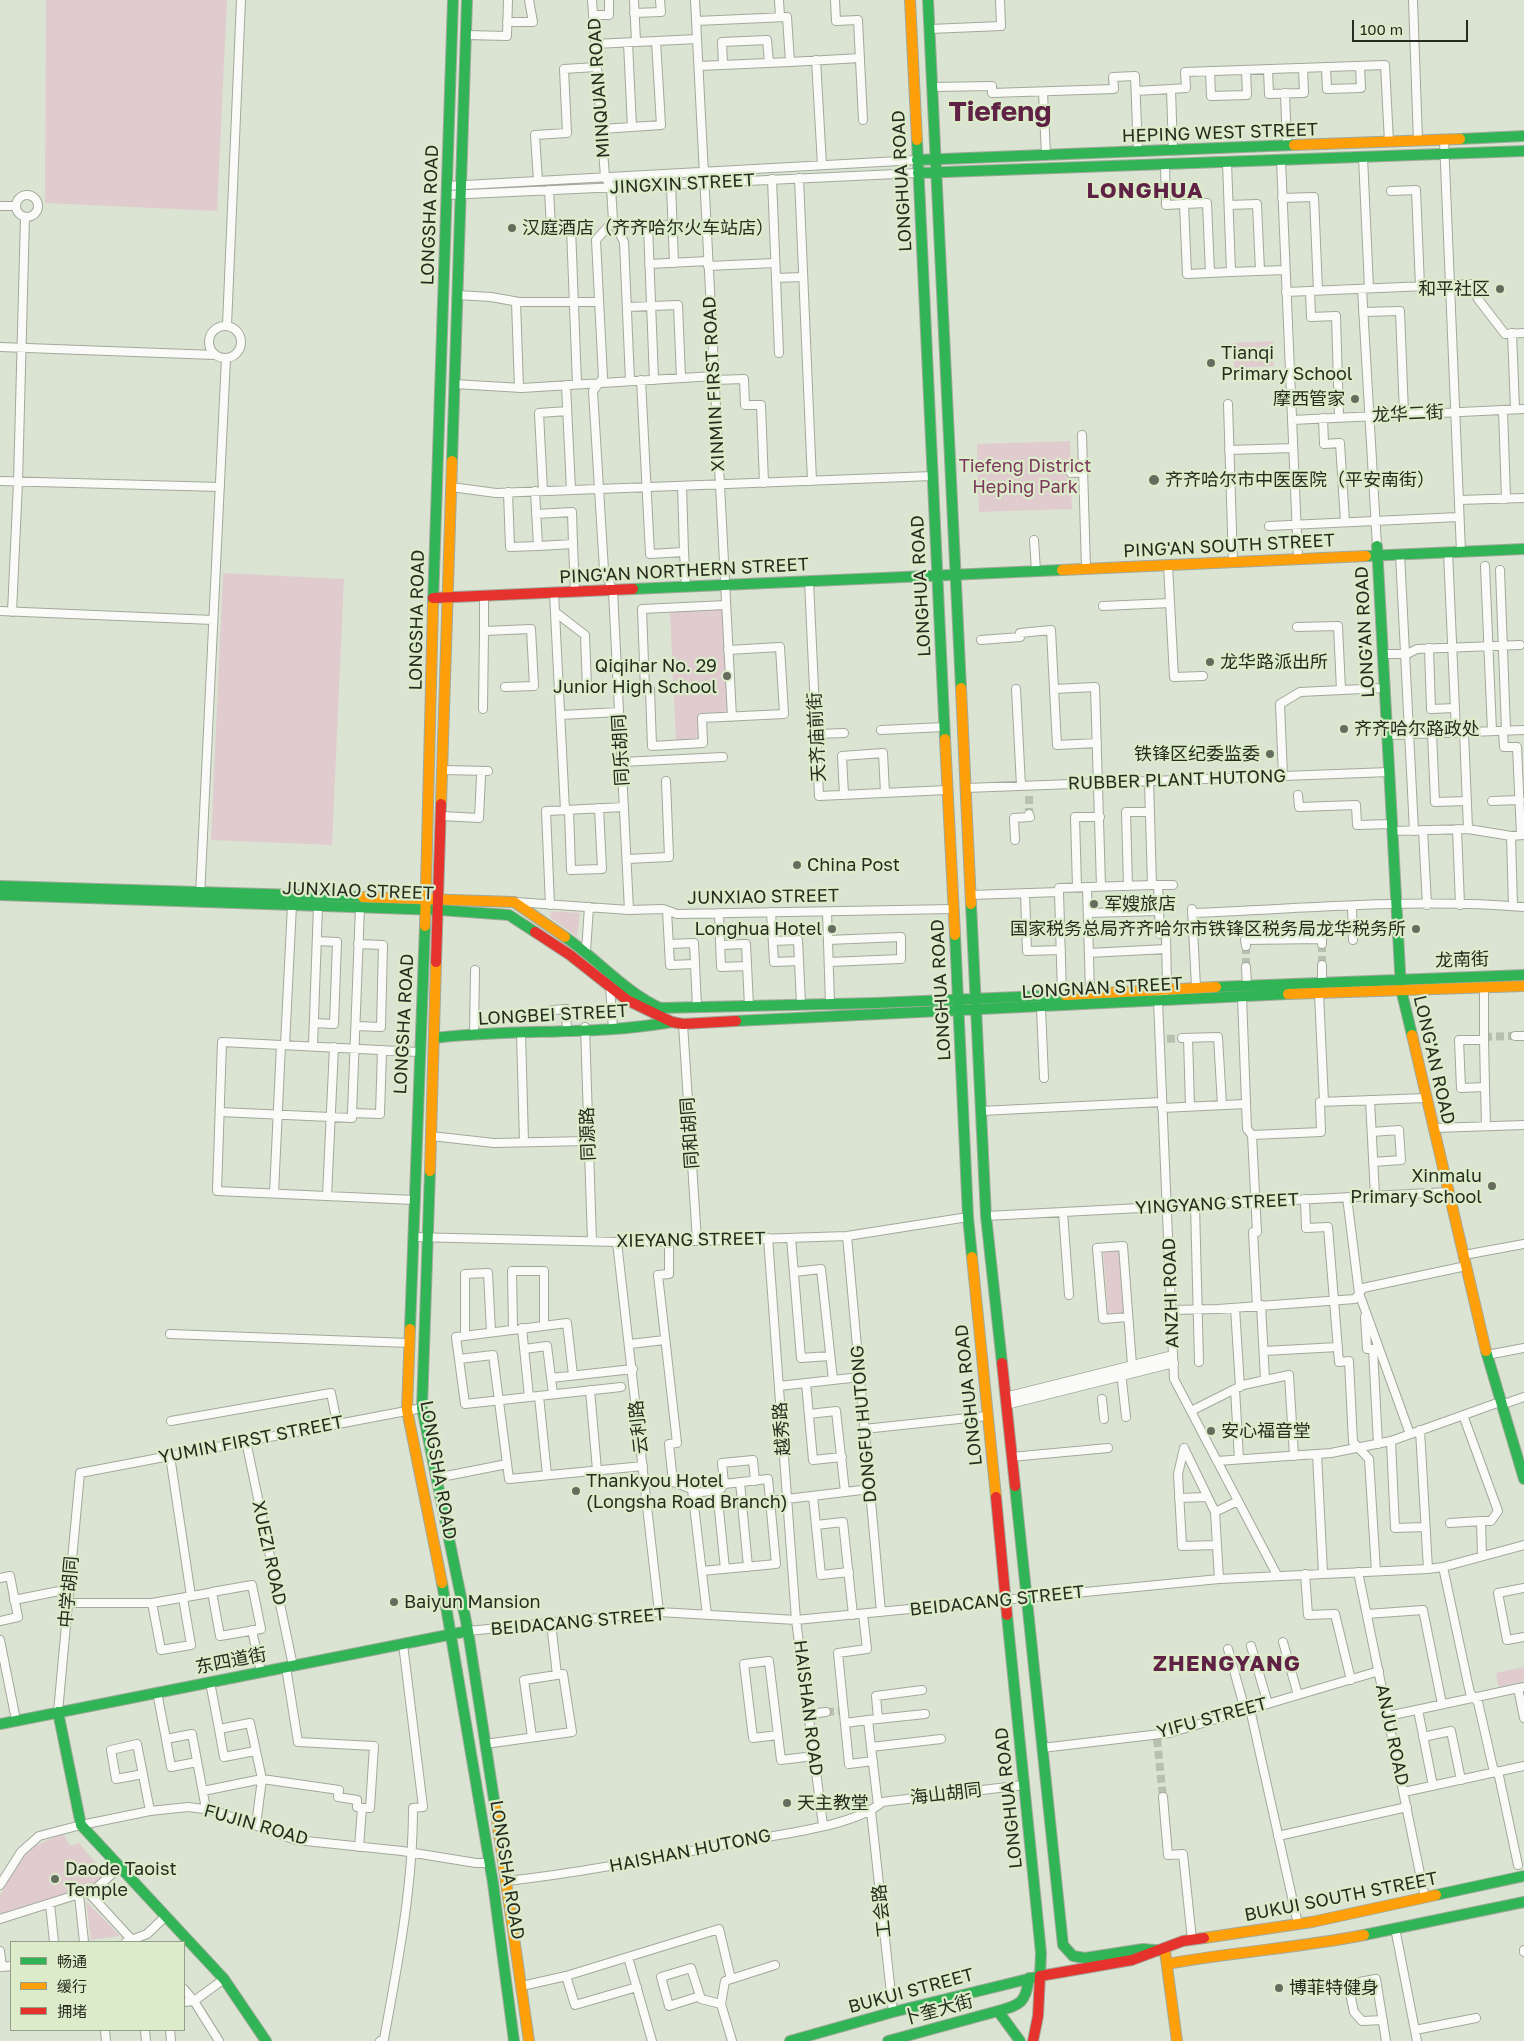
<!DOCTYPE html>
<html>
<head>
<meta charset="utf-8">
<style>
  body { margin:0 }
  #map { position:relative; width:1524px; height:2041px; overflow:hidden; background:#dbe4d2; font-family:"Golos Text","Noto Sans SC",sans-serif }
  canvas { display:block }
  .legend { position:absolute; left:10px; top:1941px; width:175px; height:90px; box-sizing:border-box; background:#dcecca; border:1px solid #939f86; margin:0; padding:6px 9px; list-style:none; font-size:15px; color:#262c1f }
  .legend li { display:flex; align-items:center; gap:10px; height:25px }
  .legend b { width:25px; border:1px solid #939f86 }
  .scale { position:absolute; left:1352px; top:20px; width:116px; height:22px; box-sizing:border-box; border:2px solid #262c1f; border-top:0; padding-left:6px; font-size:15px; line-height:18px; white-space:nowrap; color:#262c1f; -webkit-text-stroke:4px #dcecca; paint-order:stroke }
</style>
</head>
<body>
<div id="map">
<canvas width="1524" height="2041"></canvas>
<ul class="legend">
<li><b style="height:6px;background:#30b455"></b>畅通</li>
<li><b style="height:6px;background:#ff9f0a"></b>缓行</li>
<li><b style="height:6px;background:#e5322d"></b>拥堵</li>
</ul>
<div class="scale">100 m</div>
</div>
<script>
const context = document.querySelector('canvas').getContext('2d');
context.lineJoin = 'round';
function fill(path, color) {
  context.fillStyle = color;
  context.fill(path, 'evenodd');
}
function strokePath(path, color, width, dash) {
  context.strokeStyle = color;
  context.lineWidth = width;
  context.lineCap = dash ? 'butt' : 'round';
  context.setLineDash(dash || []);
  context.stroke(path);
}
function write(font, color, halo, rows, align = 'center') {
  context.font = font + ' "Golos Text","Noto Sans SC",sans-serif';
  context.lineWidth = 4.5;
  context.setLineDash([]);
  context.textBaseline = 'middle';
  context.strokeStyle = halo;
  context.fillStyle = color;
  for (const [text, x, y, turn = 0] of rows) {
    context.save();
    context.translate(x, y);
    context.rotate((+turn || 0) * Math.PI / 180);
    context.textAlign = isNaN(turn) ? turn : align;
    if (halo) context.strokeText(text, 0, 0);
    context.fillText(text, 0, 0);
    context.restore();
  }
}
const green = new Path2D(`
  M46 0H227L217 211 45 203Z
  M1273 341 1274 366 1234 368 1233 343Z
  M1070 441 1072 509 979 512 977 444Z
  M223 573 344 579 332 845 211 840Z
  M724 608 729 715 699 716 700 742 676 743 670 611Z
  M551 911 580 913 577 937 550 917Z
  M1120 1248 1125 1314 1108 1315 1103 1249Z
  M1524 1667V1681L1499 1687 1496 1673Z
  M63 1833 70 1846 79 1843 107 1876C78 1899 36 1905 0 1914V1895L26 1853 35 1846Z
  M86 1901 120 1936 91 1940Z`);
const streetTunnel = new Path2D(`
  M1029 796V814
  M1322 944V965
  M1246 946V967
  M1484 1037 1515 1036
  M1167 1039 1182 1038
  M826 1712 840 1711
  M1157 1739 1163 1797`);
const street = new Path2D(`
  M592 0 605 177 611 187 613 221 596 240 603 378 593 391 604 570 613 591 629 910
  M634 0 636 42
  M695 0 732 717
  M779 0 780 17
  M835 0 836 21 858 20 863 120
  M1413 0 1418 141
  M634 13 661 12 660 0
  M593 15H609V0
  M696 21 787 17 790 62 699 66
  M507 22H533L529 0
  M930 29 1001 26 1000 0
  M466 35 507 36 508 0
  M628 43 632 127
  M595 44 697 39
  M816 60 822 165
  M790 62 860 58
  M723 65 722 42 767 40 769 63
  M1326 67 1327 89 1361 88 1360 66
  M1268 69 1269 94 1304 93 1303 68
  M1210 71 1211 96 1247 95 1246 70
  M933 87 992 86V93L1114 89 1113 77 1135 76 1138 152
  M1136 91 1171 89
  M1043 92 1046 155
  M1285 93 1287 146
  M602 129 661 125 656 41
  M1444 140 1461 552
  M1173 151 1171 89 1186 88 1185 72 1385 65 1389 142
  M1363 157 1369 288
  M1281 160 1298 559
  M1227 162 1231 272 1285 270
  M1165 164 1166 205 1184 204 1187 274 1231 272
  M799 178 812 481
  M772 179 779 353
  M538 181 535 135 567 133 564 69 596 67
  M671 184 674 263
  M447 186 917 160
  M549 190 551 228H571L577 384
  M1391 191 1416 190 1420 286
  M16 206a11 11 0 1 1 22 0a11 11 0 1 1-22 0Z
  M447 195 918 173
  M1282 198 1314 197 1318 290
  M1184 204 1207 203 1210 273
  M1229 205 1257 204 1260 271
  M0 206H16
  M613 221 624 242 630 381
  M649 264 708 261
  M708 266 775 263
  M776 278 803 277
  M1362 289 1377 546
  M1310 291 1311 317 1336 316 1339 417
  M1286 292 1473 284 1478 299 1505 334 1524 333
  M457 295 491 297 519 302H599
  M516 302 519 388
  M627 307 678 305 681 378
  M1363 312 1400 311 1404 414
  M227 325 241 0
  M209 342a16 16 0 1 1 32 0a16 16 0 1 1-32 0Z
  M1512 333 1515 409
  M0 347 215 355
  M641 380 650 554 684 552 682 486
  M654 380 648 226 673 225
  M714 380 744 379 745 405H761L764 483
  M454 384 522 388 714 376
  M566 385 571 490
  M1228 404 1233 562
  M1503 410 1506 499
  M1323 418 1324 444 1340 443 1345 522
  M1292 420 1524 409
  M1082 435 1086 568
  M1229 450 1293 448
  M1071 473 1083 472
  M0 481 220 487
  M451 487 496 493 932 476
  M535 491 538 546 573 544 575 592
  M543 491 539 413 567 411
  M508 492 510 547 538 546
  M1459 500 1524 498
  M536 514 572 512 573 544
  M1269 526 1459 517
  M1034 540 1036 571
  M684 552 686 587
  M1448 552 1456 732
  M1400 554 1414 831
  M1168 565 1174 677 1203 676
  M1485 566 1492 731
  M1500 570 1506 730
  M809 581 819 796 947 790
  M554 593 565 810 624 807
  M484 597V631L531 629 534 686 505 687
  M726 605 642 609 645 690 650 689 652 746 703 743 702 718 784 714 780 647 728 650
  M1103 606 1170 603
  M0 611 213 620
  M12 612 18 482 25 217
  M555 612 585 635 587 688 558 689
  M1297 627 1338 626 1341 690
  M981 640 1020 637V633L1051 630 1054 689 1095 687 1101 886
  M1429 648 1431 709 1455 708
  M1383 654H1407L1417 649 1520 645
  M1016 689 1021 786
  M1054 689 1057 745 1097 743
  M483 709 484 631
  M561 715 619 712
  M881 730 944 727
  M1503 731 1504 747H1517L1521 835
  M1464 732 1468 829
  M1432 733 1435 802 1467 801
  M817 734 844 733
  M1387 735 1524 730
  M622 762 723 757
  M443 770 488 771
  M1283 776 1280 704 1300 692 1384 688
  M1149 781 1152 885H1158L1160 934H1166L1167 989 1158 1001 1174 1379 1277 1575
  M966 788 1389 772
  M844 795 842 756 883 753 885 793
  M1298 795 1299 807 1356 805 1357 825 1392 824
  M1492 801 1520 800
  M442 816 479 818 481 776
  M1457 829 1460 905
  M1423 830 1427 905
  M1392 831 1468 829 1511 836 1524 835
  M1511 836 1513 906
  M1015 840 1014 818 1030 817 1029 814
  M627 859 669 857 666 781
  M1158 885H1173
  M1128 886 1126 812H1150
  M1077 887 1075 817H1100
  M1087 887 1090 993
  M1059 892 1062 994
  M1025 893 1027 951 1061 950
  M971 895 1059 892V888L1152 885
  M200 897 226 358
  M516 902 629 910 663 909 677 914 953 909
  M550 905 546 811 569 810 571 870 602 869 599 808
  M360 907 352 1113 380 1114 382 1050
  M1352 907 1353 940
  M1192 909 1196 987
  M667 911 670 965 695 964
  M771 912 774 962 799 961
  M827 912 830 1003
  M719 913 721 967 747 966
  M1088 913 1159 911
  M1192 913C1302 909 1414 898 1524 907
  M828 940 901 937V959L829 962
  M773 941 798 940 801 1004
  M669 944 694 943 697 1007
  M721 945 746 944 749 1006
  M1246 946 1245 940 1322 939V944
  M586 951 589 907
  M1089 953 1166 949
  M1322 965V982
  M1246 967 1247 985
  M610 987 613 1029
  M1484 987V1040H1459L1461 1088 1485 1087 1486 1126
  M1319 993 1324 1102
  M1242 997 1247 1129 1252 1135 1257 1232H1253L1257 1306
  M1041 1008 1044 1078
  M552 1010 566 1009 567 1032
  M314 1023 334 1024 337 942 317 941
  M683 1024 697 1241
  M356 1026 381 1027 383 945 358 944
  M585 1027 592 1241
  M521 1033 524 1142
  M474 1035 475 970
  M1515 1036H1524
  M1182 1038 1218 1037 1222 1105
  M1188 1038 1190 1106
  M1484 1040 1485 1087
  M285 1045 292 905
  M313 1046 318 906
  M1370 1100 1375 1196
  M1162 1108 1246 1104
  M981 1111 1162 1102
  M220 1112 352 1118V1113
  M1434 1128 1524 1125
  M1372 1132 1399 1130 1401 1160 1373 1162
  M1252 1135 1321 1132 1320 1102 1426 1098
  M431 1136 494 1143 588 1141
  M274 1193 281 1045
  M327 1196 334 1047
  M1347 1197 1359 1293 1410 1434
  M1305 1199 1306 1228 1328 1227 1339 1362 1349 1361 1353 1442 1369 1459 1376 1571
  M414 1200 217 1191 222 1042 419 1052
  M1195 1205 1199 1362
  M1063 1212 1069 1295
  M986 1216 1449 1192
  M847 1236 881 1612
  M413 1237 617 1242 697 1241 847 1236 968 1217
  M768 1238 796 1620 823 1825
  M791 1238 801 1358 830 1356
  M669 1241V1274L658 1275 677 1443 669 1444 673 1482 692 1489 707 1615
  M617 1242 659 1612
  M1464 1255 1524 1244
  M794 1272 821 1269 833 1380
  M1261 1305 1265 1379
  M1235 1308 1240 1387
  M1172 1310 1218 1309 1355 1299 1363 1288 1466 1266
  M1128 1317 1103 1319 1097 1248 1123 1246 1132 1365
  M1365 1317 1367 1349H1373L1378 1444
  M522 1328 529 1397
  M513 1329 512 1271H544V1326
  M170 1334 409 1343
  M465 1336V1274L488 1273 491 1332
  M630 1344 665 1340
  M524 1349 547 1346 551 1378
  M1264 1351 1338 1347
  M1487 1355 1524 1348
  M459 1359 493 1355 509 1479 643 1466
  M1121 1372 1126 1417
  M573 1375 567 1323 456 1337 465 1404 621 1387
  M806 1383 813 1460 842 1457
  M779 1386 860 1377
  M1235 1389 1239 1459
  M590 1390 597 1470
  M553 1394 551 1378 633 1369
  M539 1396 547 1475
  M1005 1397 1173 1355
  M1102 1399 1104 1419
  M1006 1405 1174 1363
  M1501 1405 1524 1397
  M1191 1411 1243 1385 1289 1375 1294 1456
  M809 1414 836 1411 845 1492
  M1463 1415 1498 1511 1491 1521H1481L1482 1556
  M171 1421 331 1393 337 1423
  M864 1429 987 1416
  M1420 1430 1428 1569
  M246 1441 293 1666
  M1391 1441 1395 1528 1425 1527
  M1184 1448 1178 1474 1182 1546 1217 1545
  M1184 1448 1215 1512
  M1317 1454 1323 1573
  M170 1456 191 1596
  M1011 1457 1108 1448
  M1217 1461 1331 1453 1391 1441 1500 1402
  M436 1478 507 1464
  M740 1482 748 1567
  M724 1484 722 1463 753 1460 755 1481
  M717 1490 725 1569
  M693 1493 720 1490 724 1484 768 1479 776 1564 702 1571
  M813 1496 821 1575 849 1572
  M1179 1498 1207 1497
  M770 1501 870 1489
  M1450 1523 1481 1521
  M816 1525 843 1522 853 1615
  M1443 1567 1470 1693 1478 1702 1493 1768 1499 1776 1518 1865
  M1358 1572 1425 1898
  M1305 1574 1308 1615 1335 1614 1351 1680
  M0 1578 10 1576 18 1617 0 1621
  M1219 1579 1215 1512 1238 1501
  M252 1585 261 1629 220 1636 212 1592Z
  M1524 1588 1498 1593 1507 1640 1524 1637
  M14 1600 69 1589
  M68 1603H152L215 1592
  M152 1603 161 1650 191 1645 183 1598
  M863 1614 867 1649 838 1653 849 1764 873 1761
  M1367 1614 1423 1610 1442 1704
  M551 1623 557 1675
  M252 1630 261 1672
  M468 1631 659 1612 796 1620 1219 1579 1428 1569 1443 1567 1524 1545
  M0 1640 16 1720
  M1283 1642 1298 1695
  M1251 1646 1268 1704
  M1228 1649 1245 1710
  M286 1667 298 1742 374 1746 370 1808H362
  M1518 1688 1524 1718
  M157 1692 166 1739
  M1250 1709 1298 1924
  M1418 1710 1433 1786
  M58 1712 80 1473 422 1408
  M809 1714 826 1712
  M1388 1716 1524 1687
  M878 1719 876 1696 922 1690
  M845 1723 868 1720
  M219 1729 224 1757 255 1751
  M778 1735 753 1738 744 1664 769 1661 781 1760 814 1756
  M1423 1737 1451 1731 1461 1780
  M485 1744 572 1732 563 1674 524 1680 532 1737
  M871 1747 868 1720 925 1714
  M1042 1748 1169 1733 1379 1671
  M197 1762 171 1767 166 1739 192 1734 206 1809
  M143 1774 116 1779 111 1750 137 1744 150 1811
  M203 1791 262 1779 250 1723 219 1729 210 1682
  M1404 1792 1524 1766
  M1163 1797 1168 1855 1183 1854 1192 1940
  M878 1805 871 1747 941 1739
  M871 1811 893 2012
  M256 1825 262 1779 339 1790 338 1797 357 1800V1807L362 1808 359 1847
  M1278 1836 1407 1807
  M507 1881C587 1872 665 1856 744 1841 780 1834 856 1826 882 1802L1024 1785
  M0 1885 21 1852 39 1836 81 1825 150 1811 188 1807 212 1810 296 1840 402 1851 476 1863H490
  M88 1892 132 1940
  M79 1895 84 1942
  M50 1904 54 1942
  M0 1919 95 1889 120 1867
  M1395 1928 1417 2041
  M126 1942 147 1934 166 1916
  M1524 1950V1952
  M0 1951 2 1967 11 1966
  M628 1957 652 2041
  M566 1976 575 2005 637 1987
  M522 1986 566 1976 719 1929 731 1979
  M184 1989 194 2001 219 2041
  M700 1996 669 2006 661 1977 691 1968 700 1996 701 1999 721 2004 732 2041
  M184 2002 194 2001 224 1979
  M721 2004 725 1981 775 1965
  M1383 2020 1362 2021 1354 2012 1348 1984 1376 1979 1386 2041
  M105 2030 106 2041
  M145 2030 146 2041
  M170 2030 171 2041
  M1415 2030 1476 2018
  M380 2041 384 2039C398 1963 413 1886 413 1808L423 1807 403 1644`);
const fast = new Path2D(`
  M928 0 961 688
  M1460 139 1524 136
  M917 140 945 739
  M917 160 1294 145
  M918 173 1524 151
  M452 461 467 0
  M1377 546 1401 989 1412 1035
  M1366 556 1524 549
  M633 589 1062 570
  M433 604 453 0
  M0 886 363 897
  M0 895 440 910 509 915 535 932
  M971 904 986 1216 1002 1363
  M955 935 968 1217 972 1257
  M565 937C597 959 625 992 660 1008L876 1003 1065 995
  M1216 987 1524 975
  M736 1021 1288 994
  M435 1038C514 1028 593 1036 672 1022
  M430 1171 422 1408 468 1631 495 1806
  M410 1329 425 926
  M1486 1351 1524 1479
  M1015 1486 1063 1945 1073 1956 1085 1958 1143 1949 1165 1951
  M442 1583 493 1883 514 2041
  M58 1712 81 1825 224 1979 266 2041
  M0 1724 468 1631
  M1436 1895 1524 1876
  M1364 1935 1524 1902
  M998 2011C1021 2005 1026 2002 1029 1978
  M790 2041 893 2012 1040 1976 1041 1953 1007 1615
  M888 2041 998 2011 1020 2041`);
const slow = new Path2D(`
  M910 0 917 140
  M1294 145 1460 139
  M1062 570 1366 556
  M961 688 971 904
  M945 739 955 935
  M441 804 452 461
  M363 897 514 902 565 937
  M425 926 433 604
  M1288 994 1524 986
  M1065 995 1216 987
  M1412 1035 1486 1351
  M430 1171 436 962
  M972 1257 996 1497
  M410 1329 407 1410 442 1583
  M495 1806 529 2041
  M1204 1938 1312 1922 1436 1895
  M1165 1951 1177 2041
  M1167 1964C1232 1952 1299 1948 1364 1935`);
const jam = new Path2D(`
  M433 598 633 589
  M535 932 570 955 627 1000 672 1022 683 1024 736 1021
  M436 962 441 804
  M1002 1363 1015 1486
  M996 1497 1007 1615
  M1038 2016 1040 1976 1132 1960 1183 1941 1204 1938
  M1033 2041 1038 2016`);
const markers = [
  [512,228,5,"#656c5e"],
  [1500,289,5,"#656c5e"],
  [1211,363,5,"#656c5e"],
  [1355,399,5,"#656c5e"],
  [1154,480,6,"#656c5e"],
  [1210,662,5,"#656c5e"],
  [727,676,5,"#656c5e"],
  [1344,729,5,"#656c5e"],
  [1270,754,5,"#656c5e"],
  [797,865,5,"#656c5e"],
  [1094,904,5,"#656c5e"],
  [832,929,5,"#656c5e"],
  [1416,929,5,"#656c5e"],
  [1492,1186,5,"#656c5e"],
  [1211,1431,5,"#656c5e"],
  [576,1491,5,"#656c5e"],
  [394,1602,5,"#656c5e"],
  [787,1803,5,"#656c5e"],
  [55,1879,5,"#656c5e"],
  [1279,1988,5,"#656c5e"]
];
const streetNames = [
  ["MINQUAN ROAD",599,88,-94],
  ["HEPING WEST STREET",1220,133,-2],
  ["LONGHUA ROAD",902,181,-93],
  ["JINGXIN STREET",682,184,-3],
  ["LONGSHA ROAD",430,215,-88],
  ["XINMIN FIRST ROAD",714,384,-93],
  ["龙华二街",1408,414,-3],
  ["PING'AN SOUTH STREET",1229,546,-3],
  ["PING'AN NORTHERN STREET",684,571,-3],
  ["LONGHUA ROAD",921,586,-93],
  ["LONGSHA ROAD",417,620,-89],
  ["LONG'AN ROAD",1365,632,-93],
  ["天齐庙前街",817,737,-93],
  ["同乐胡同",621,750,-93],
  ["RUBBER PLANT HUTONG",1177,780,-2],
  ["JUNXIAO STREET",358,891,2],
  ["JUNXIAO STREET",763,897,-1],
  ["龙南街",1462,960,-2],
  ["LONGNAN STREET",1102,988,-3],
  ["LONGHUA ROAD",941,990,-93],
  ["LONGBEI STREET",553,1015,-3],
  ["LONGSHA ROAD",404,1024,-87],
  ["LONG'AN ROAD",1434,1060,77],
  ["同和胡同",690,1133,-94],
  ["同源路",588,1134,-92],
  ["YINGYANG STREET",1217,1204,-3],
  ["XIEYANG STREET",691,1240,-1],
  ["ANZHI ROAD",1171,1293,-92],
  ["LONGHUA ROAD",969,1395,-96],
  ["DONGFU HUTONG",864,1424,-95],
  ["云利路",639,1427,-96],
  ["越秀路",782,1429,-94],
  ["YUMIN FIRST STREET",251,1440,-11],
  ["LONGSHA ROAD",438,1470,80],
  ["XUEZI ROAD",269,1553,78],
  ["中学胡同",69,1592,-85],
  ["BEIDACANG STREET",997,1601,-6],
  ["BEIDACANG STREET",578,1622,-5],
  ["东四道街",231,1661,-11],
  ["HAISHAN ROAD",808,1708,83],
  ["YIFU STREET",1212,1718,-15],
  ["ANJU ROAD",1392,1735,78],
  ["海山胡同",946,1794,-7],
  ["LONGHUA ROAD",1009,1798,-96],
  ["FUJIN ROAD",256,1825,16],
  ["HAISHAN HUTONG",690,1851,-11],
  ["LONGSHA ROAD",507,1870,81],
  ["BUKUI SOUTH STREET",1341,1897,-11],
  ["工会路",882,1911,-96],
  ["BUKUI STREET",911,1991,-15],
  ["卜奎大街",938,2010,-15]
];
const poiNames = [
  ["汉庭酒店（齐齐哈尔火车站店）",522,228],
  ["和平社区",1490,289,"right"],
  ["Tianqi",1221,353],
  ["Primary School",1221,374],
  ["摩西管家",1345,399,"right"],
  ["齐齐哈尔市中医医院（平安南街）",1165,480],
  ["龙华路派出所",1220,662],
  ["Qiqihar No. 29",717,666,"right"],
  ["Junior High School",717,687,"right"],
  ["齐齐哈尔路政处",1354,729],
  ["铁锋区纪委监委",1260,754,"right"],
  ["China Post",807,865],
  ["军嫂旅店",1104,904],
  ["Longhua Hotel",822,929,"right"],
  ["国家税务总局齐齐哈尔市铁锋区税务局龙华税务所",1406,929,"right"],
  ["Xinmalu",1482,1176,"right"],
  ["Primary School",1482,1197,"right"],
  ["安心福音堂",1221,1431],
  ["Thankyou Hotel",586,1481],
  ["(Longsha Road Branch)",586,1502],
  ["Baiyun Mansion",404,1602],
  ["天主教堂",797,1803],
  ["Daode Taoist",65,1869],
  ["Temple",65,1890],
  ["博菲特健身",1289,1988]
];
const parkNames = [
  ["Tiefeng District",1025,466],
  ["Heping Park",1025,487]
];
const districtNames = [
  ["LONGHUA",1145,191],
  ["ZHENGYANG",1227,1664]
];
const townNames = [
  ["Tiefeng",1000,112]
];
fill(green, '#e0cccf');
strokePath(streetTunnel, '#b7bfae', 8, [8, 4]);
strokePath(street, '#a2a99b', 10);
strokePath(fast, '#a2a99b', 12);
strokePath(slow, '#a2a99b', 12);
strokePath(jam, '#a2a99b', 12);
strokePath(street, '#fafbf8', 8);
strokePath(fast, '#30b455', 10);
strokePath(slow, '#ff9f0a', 10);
strokePath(jam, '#e5322d', 10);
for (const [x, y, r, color] of markers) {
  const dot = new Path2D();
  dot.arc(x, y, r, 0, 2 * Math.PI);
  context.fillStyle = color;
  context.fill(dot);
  strokePath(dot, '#dcecca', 2);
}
write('18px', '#262c1f', '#dcecca', streetNames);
write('18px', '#262c1f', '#dcecca', poiNames, 'left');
write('18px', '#7c375c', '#dcecca', parkNames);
context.letterSpacing = '1px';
write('bold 22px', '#5f2144', '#dcecca', districtNames);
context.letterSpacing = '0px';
write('bold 28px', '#5f2144', '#dcecca', townNames);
</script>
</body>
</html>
